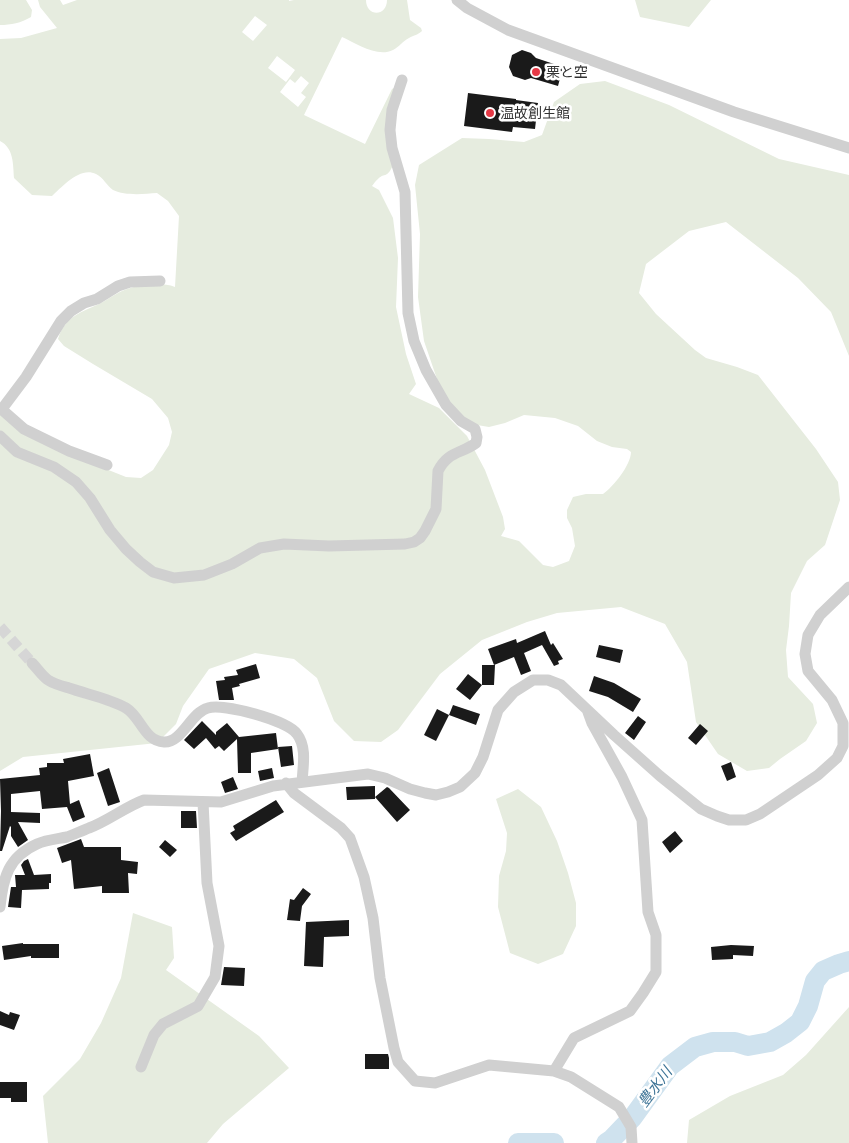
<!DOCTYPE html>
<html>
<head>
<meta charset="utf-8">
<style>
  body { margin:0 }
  canvas { display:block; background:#fff }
</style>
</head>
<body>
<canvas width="849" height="1143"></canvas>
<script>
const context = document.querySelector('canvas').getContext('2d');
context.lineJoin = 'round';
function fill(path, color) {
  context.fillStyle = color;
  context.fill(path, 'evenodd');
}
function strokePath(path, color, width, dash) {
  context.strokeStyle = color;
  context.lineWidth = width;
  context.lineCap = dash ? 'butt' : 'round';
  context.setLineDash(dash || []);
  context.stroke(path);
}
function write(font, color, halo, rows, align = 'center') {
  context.font = font + ' Ubuntu,"Noto Sans JP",sans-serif';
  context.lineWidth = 5;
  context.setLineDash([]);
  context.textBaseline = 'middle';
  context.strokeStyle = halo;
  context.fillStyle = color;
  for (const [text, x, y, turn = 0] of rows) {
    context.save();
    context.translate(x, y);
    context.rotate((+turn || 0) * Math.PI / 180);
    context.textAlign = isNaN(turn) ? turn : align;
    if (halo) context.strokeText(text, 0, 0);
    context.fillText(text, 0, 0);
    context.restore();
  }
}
const green = new Path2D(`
  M0 0H26L32 10 31 17C21 23 11 25 0 25Z
  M38 0H60L63 5 77 0H289V1L294 0H366C366 17 387 17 387 0H407L410 20 421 28 422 31C418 35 414 35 409 38 403 41 399 47 393 50 377 58 356 43 342 37L304 115 365 144 392 89 394 88 393 165C387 179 385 172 378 179 375 181 374 184 372 186L379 190 393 218 398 258 396 307 406 354 416 384 409 394 439 408 467 436 485 470 503 517 505 529 501 536 519 541 543 565 553 567 569 561 575 546 572 528 567 518V510L573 497 586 494H603C613 487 631 465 631 452L627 449 612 447 597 441 578 426 555 418 524 415 505 423 489 427 477 425 463 417 449 401 438 382 424 341 418 297 420 234 415 185 419 165 462 138 489 139 524 142 542 135 554 102 580 84 605 81 669 105 779 159 849 175V356L831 312 798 278 726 222 689 231 646 264 639 293 656 314 695 350 706 358 737 367 758 375 816 449 838 482 840 500 825 545 807 561 791 593 789 626 786 650 788 677 813 704 817 723 806 741 780 759 769 768 747 771 718 754 696 722 687 662 665 624 621 607 557 613 527 622 482 640 440 674 398 730 381 742 354 741 334 721 317 678 294 659 255 653 209 669 183 706 176 724 157 743 23 757 0 771V414L106 469 126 477 141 478 153 470 169 445 172 432 168 418 152 399 93 364 64 346 58 339C65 316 82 312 101 303 107 300 112 296 118 293 133 285 159 281 175 287L179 216 168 201 157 193C144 194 125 196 113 190 107 186 103 177 96 174 80 166 62 187 52 196L32 195 14 178C13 165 14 148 0 141V39L21 38 57 28 40 7ZM255 16 267 25 253 41 242 32ZM277 56 295 70 286 82 268 68ZM301 76 309 83 301 93 306 97 298 107 280 92 290 79 295 83Z
  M635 0H711L689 27 640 17Z
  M518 789 541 807 557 841 568 873 576 903V926L563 954 538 964 510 953 498 907 499 876 506 851 507 833 496 799Z
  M133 913 172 927 174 958 166 970 259 1036 289 1068 223 1124 207 1143H48L43 1096 80 1059 101 1023 121 978Z
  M849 1007V1143H687L689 1120 730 1096 783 1075 806 1055Z`);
const river = new Path2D(`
  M518 1143H554
  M606 1143 612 1139 633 1117 670 1066 695 1047 713 1042H735L748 1046 770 1042 786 1033 800 1022 808 1006 815 981 823 971 839 964 849 961`);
const building = new Path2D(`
  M522 50 531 53 536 58 563 67 558 86 531 78 525 80 513 76 509 67 512 55Z
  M468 93 516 99V100L538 103 535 129 513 127 512 132 464 126Z
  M545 631 551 645 553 643 563 659 558 661 559 664 554 666 542 645 524 653 531 671 521 675 514 657 494 665H495L494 685H482V665H494L488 649 516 639 517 643Z
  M599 645 623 650 620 663 596 657Z
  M256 664 260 678 239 684 240 686 232 688 234 700H219L216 681 225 680 224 677 238 675 236 670Z
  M468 674 482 685 470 700 456 689Z
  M594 676 614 683 641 699 633 712 608 697 589 691Z
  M453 705 480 714 476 725 449 715Z
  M437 709 449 715 436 741 424 735Z
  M638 716 646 722 634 740 625 733Z
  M202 721 216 735V732L227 723 239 737 276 733 278 749 251 753V773H238L237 739 224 751 219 746 215 749 206 738 194 749 184 740Z
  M700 724 708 731 696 745 688 738Z
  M292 746 294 765 281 767 278 747Z
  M90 754 94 776 68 781 70 804 79 800 85 817 73 822 67 807 42 809 40 791 11 794V812L40 813V823L18 822 28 840 18 847 11 836V827L10 826 2 851H0L1 811 0 779 40 775 39 768 47 767V763H64L63 759Z
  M731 762 736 777 727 781 721 766Z
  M109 768 120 802 108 806 97 773Z
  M272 768 274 778 260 781 258 771Z
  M233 777 238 789 225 793 221 782Z
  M375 786V799L347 800 346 787Z
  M387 787 389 788 410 810 397 822 375 797Z
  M276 800 284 812 236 841 230 833 235 830 233 826Z
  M181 811H196L197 828H181Z
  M675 831 683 841 670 853 662 842Z
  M81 839 84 847H121V860L138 862 137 874 128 873 129 893H102V886L74 889 71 860 62 863 57 848Z
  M165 840 177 850 170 857 159 847Z
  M28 859 34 875 51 874V883H49V889L22 890 21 908 8 907 11 887H16L15 875H25L21 865 24 861Z
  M303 888 311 894 302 906 300 921 287 920 290 899 294 900Z
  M349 920V936L324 937 323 967 304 966 306 922Z
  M23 943V944H59V958H31V956L4 960 2 946Z
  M731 945 754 946 753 956 733 955V959L712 960 711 947Z
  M224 967 245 968 244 986 221 985Z
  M0 1011 9 1015 10 1012 20 1015 14 1030 0 1025Z
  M365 1054H388L389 1058V1069H365Z
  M0 1082H27V1102H11V1098H0Z`);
const minorTunnel = new Path2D(`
  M0 627 32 663`);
const minor = new Path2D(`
  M457 0 467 8 508 30 734 112 849 148
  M0 408 24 429 69 451 107 465
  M2 409 26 377 61 321 71 311 84 303 97 299 118 286 130 282 160 281
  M0 436 17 452 54 467 76 482 90 498 110 530 126 549 140 562 153 572 174 578 204 575 232 564 260 548 284 544 329 546 405 544 414 542 420 538 425 531 436 509 438 471C448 451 461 454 476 443L477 437 475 429 461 421 446 405 426 370 414 341 408 313 405 192 392 148 390 130 392 110 402 80
  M32 663C37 668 42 676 48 680 54 684 62 686 69 688 86 694 111 699 126 708 141 717 144 741 164 742 182 743 191 712 208 708 223 703 287 720 297 734 307 747 303 766 302 782
  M286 783 294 793 341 828 350 838 364 877 373 918 380 978 394 1048 398 1062 415 1081 435 1083 489 1065 554 1071 571 1077 619 1107 631 1127 632 1143
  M0 907C3 878 8 857 37 844 46 840 57 839 67 837 74 834 82 831 89 828 108 821 125 807 144 800L221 802 273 786 368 774 385 778 410 789 425 793 436 795 448 792 460 787 475 773 483 757 498 710 514 692 533 680H548L561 685 614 735 660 776 701 809 717 816 729 820H746L760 814 818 775 837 758 843 746V723L832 700 808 671 805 654 808 635 820 615 849 587
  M141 1067 143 1062 154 1035 163 1024 198 1006 215 977 219 946 207 883 203 802
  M554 1071 574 1038 630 1011 643 993 656 972V935L648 912 642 820 622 777 592 723 588 712`);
const markers = [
  [536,72,5,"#e63946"],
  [490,113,5,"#e63946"]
];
const poiNames = [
  ["栗と空",546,72],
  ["温故創生館",500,113]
];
const waterNames = [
  ["豊水川",655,1087,-53]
];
fill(green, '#e6ecdf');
strokePath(river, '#cfe2ee', 20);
fill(building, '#1a1a1a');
strokePath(minorTunnel, '#d6d6d6', 11, [11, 5.5]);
strokePath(minor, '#d0d0d0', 11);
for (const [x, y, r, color] of markers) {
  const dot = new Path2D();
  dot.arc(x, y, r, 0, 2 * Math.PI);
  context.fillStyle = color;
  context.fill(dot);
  strokePath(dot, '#fff', 2);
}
write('14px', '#333', '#fff', poiNames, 'left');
write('italic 15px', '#3f7597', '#fff', waterNames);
</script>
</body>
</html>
